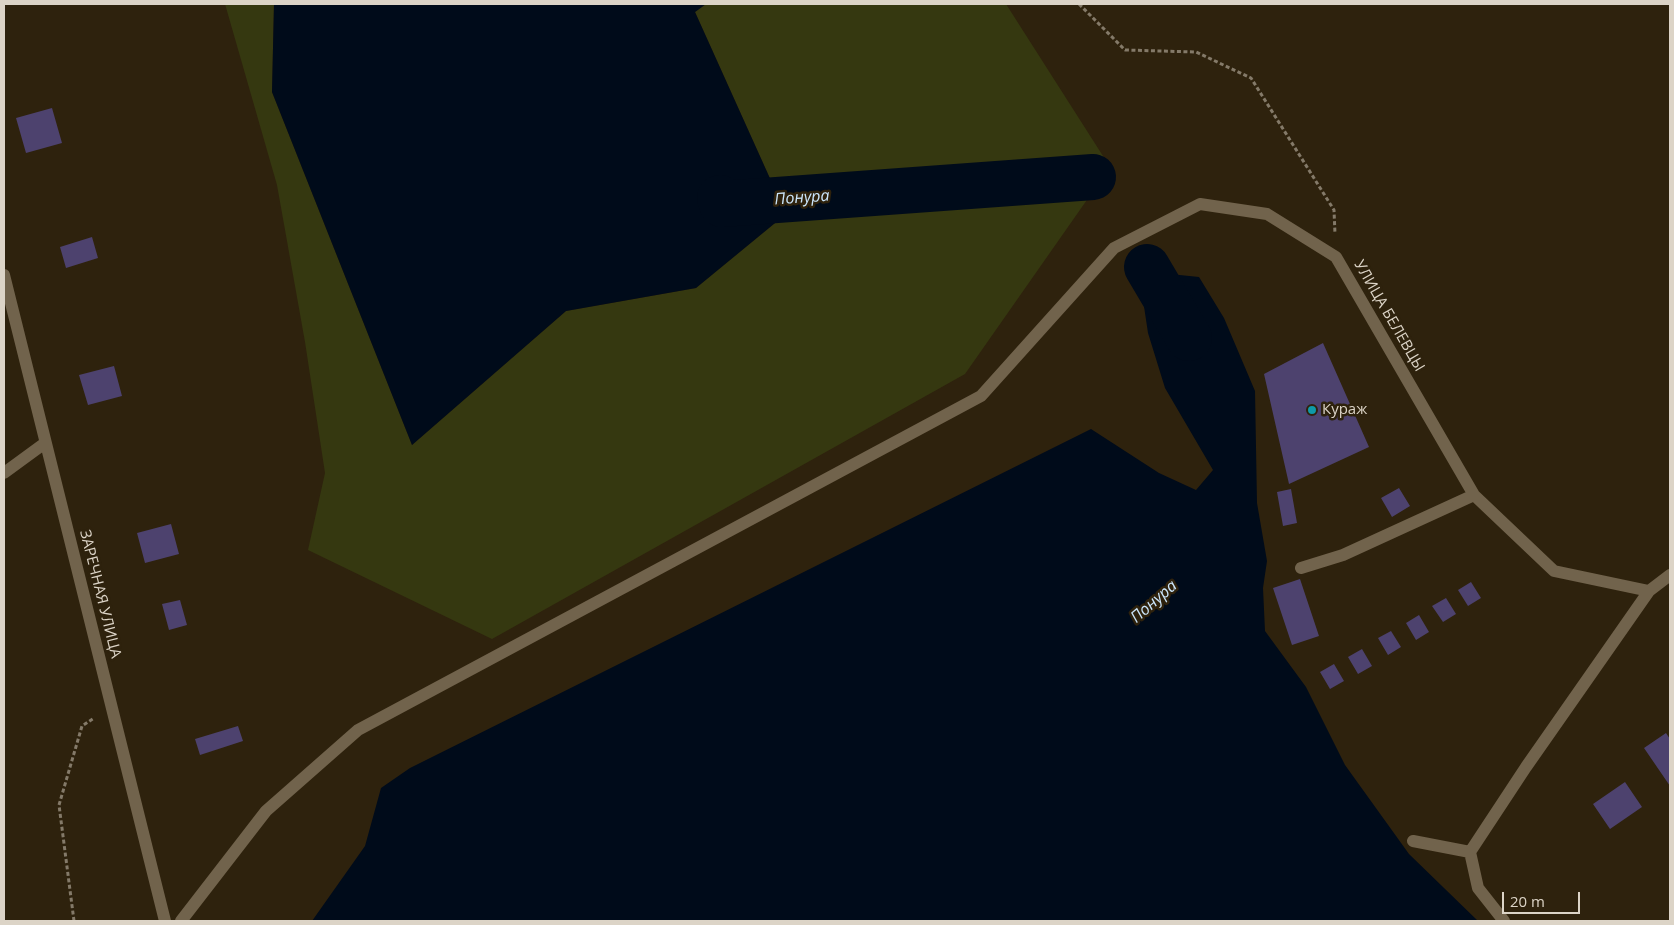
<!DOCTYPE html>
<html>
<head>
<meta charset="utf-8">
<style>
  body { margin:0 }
  #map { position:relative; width:1674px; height:925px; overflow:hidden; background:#2e220d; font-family:"Open Sans",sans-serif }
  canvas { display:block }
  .frame { position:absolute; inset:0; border:5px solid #dcd4c7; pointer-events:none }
  .scale { position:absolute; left:1502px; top:892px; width:78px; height:22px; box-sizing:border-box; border:2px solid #dcd4c7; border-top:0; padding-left:6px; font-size:15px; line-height:18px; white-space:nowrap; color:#dcd4c7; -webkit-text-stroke:4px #2e220d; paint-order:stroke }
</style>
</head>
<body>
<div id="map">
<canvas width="1674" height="925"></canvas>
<div class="frame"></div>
<div class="scale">20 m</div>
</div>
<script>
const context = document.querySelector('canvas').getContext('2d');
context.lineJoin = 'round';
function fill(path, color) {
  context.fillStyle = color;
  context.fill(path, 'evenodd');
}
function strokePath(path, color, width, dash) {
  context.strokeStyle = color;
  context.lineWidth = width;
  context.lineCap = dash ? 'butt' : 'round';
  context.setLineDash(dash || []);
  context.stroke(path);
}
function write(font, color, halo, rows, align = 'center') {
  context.font = font + ' "Open Sans",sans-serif';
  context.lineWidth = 5;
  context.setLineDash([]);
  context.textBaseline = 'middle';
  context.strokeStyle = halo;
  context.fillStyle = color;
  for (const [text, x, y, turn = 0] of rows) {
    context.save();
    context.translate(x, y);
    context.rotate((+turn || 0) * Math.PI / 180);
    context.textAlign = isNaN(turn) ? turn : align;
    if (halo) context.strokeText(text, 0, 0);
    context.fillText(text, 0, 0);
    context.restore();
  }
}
const green = new Path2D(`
  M225 4H274L272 92 412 445 566 311 696 288 786 214 695 12 706 4H1006L1110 167 965 374 492 639 308 550 325 473 305 342 277 185Z`);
const water = new Path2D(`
  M274 4H706L695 12 786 214 696 288 566 311 412 445 272 92Z
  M1170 274 1199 277 1224 318 1255 391 1257 503 1267 561 1263 588 1265 631 1306 687 1345 765 1409 854 1478 921H312L365 846 381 788 410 768 1091 429 1159 473 1196 490 1213 470 1165 388 1148 333 1142 293Z`);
const river = new Path2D(`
  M720 198 722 204 1093 177
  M1147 267 1189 338`);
const building = new Path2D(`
  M52 108 62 143 26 153 16 118Z
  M92 237 98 258 66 268 60 247Z
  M1323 343 1369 447 1289 484 1264 374Z
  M114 366 122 396 88 405 79 375Z
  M1399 488 1410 506 1392 517 1381 498Z
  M1291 489 1297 523 1283 526 1277 492Z
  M171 524 179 554 145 563 137 533Z
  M1300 579 1319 636 1292 645 1273 588Z
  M1471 582 1481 598 1468 606 1458 590Z
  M1446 598 1456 614 1443 622 1432 606Z
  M180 600 187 625 169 630 162 604Z
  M1419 615 1429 632 1416 640 1406 623Z
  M1391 631 1401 647 1388 655 1378 638Z
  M1362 649 1372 666 1358 674 1348 657Z
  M1334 664 1344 681 1330 689 1320 672Z
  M238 726 243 741 200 755 195 739Z
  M1666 733 1670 739V786L1644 748Z
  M1625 782 1642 807 1610 829 1593 804Z`);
const path = new Path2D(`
  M1079 4 1125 50 1196 52 1251 78 1334 210 1335 234
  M74 921 59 805 82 726 94 718`);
const minor = new Path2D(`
  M4 275 165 921
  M4 473 45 443
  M1301 568 1343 555 1474 495
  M1413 841 1470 852
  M181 921 266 811 358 730 981 396 1114 248 1200 204 1267 214 1336 257 1474 495 1554 571 1649 591 1670 575
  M1504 921 1478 888 1470 852 1526 767 1649 591`);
const markers = [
  [1312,410,5,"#0f9aa8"]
];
const streetNames = [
  ["УЛИЦА БЕЛЕВЦЫ",1389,316,60],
  ["ЗАРЕЧНАЯ УЛИЦА",100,594,76]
];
const poiNames = [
  ["Кураж",1322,410]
];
const waterNames = [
  ["Понура",802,198,-4],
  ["Понура",1154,602,-41]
];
fill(green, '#353810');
fill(water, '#000b1a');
strokePath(river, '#000b1a', 46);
fill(building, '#4d426e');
strokePath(path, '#847a69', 3, [4, 2.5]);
strokePath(minor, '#71634c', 12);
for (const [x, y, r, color] of markers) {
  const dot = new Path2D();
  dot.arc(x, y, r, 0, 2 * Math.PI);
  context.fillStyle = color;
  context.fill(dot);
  strokePath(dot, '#2e220d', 2);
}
write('15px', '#dcd4c7', '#2e220d', streetNames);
write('15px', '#dcd4c7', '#2e220d', poiNames, 'left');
write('italic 16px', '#cbe6fc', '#2e220d', waterNames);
</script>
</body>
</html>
